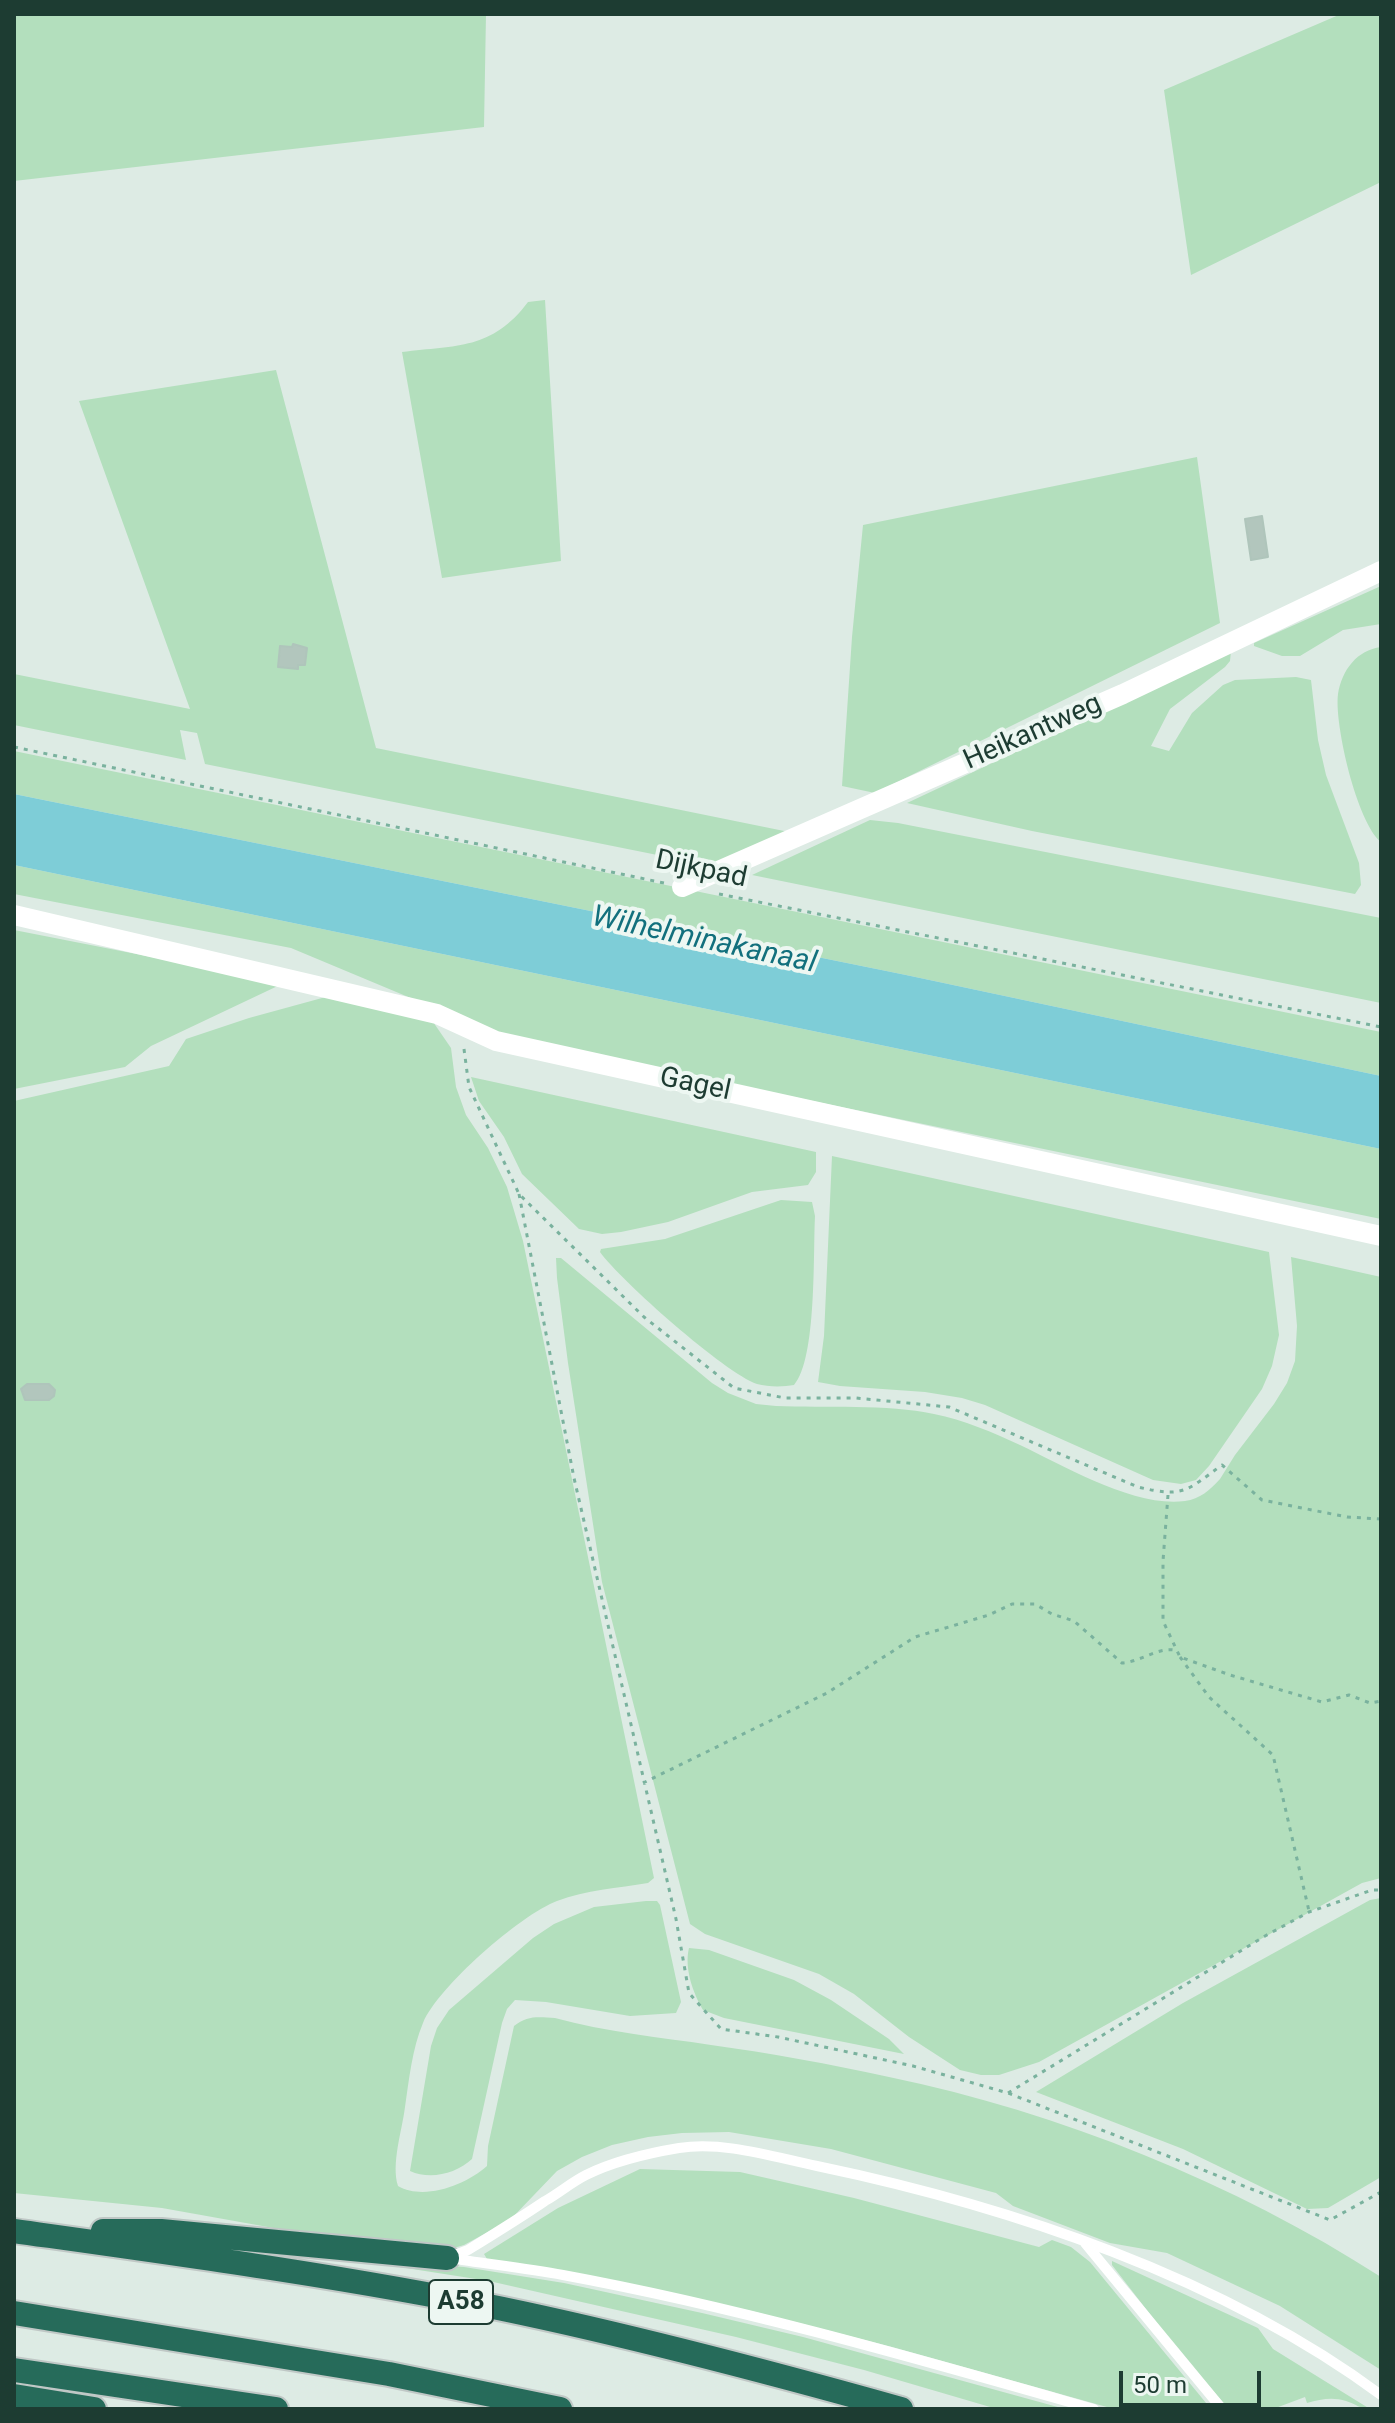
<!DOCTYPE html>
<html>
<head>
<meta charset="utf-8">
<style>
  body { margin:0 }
  #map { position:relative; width:1395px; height:2423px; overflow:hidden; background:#ddebe4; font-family:Roboto,sans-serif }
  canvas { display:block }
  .frame { position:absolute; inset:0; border:16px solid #1d3c32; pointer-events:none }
  .scale { position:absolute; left:1119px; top:2371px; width:142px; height:36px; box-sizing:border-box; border:4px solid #1d3c32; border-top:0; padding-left:10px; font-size:24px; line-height:28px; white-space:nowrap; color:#1d3c32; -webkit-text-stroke:6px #edf7f2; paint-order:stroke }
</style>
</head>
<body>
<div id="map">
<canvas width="1395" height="2423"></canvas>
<div class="frame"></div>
<div class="scale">50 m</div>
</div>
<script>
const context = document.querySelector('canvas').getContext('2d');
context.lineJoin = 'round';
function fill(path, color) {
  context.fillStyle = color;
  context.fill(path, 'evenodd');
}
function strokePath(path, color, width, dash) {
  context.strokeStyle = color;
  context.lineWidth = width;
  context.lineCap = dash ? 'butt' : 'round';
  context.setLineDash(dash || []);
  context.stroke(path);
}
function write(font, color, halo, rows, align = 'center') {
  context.font = font + ' Roboto,sans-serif';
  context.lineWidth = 8;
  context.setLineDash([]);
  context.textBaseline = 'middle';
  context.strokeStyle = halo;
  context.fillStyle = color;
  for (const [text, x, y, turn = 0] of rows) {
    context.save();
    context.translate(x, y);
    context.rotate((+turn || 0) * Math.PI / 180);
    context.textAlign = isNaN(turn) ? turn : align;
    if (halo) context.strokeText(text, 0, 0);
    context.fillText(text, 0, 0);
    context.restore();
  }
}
const green = new Path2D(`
  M14 14H486L484 127 14 181Z
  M1341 14H1381V182L1191 275 1164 90Z
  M545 300 561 561 442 578 402 352C457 345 492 350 528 302Z
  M276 370 376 748 794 833 722 868 205 764 197 733 180 730 186 760 14 725V674L190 709 79 401Z
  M1197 457 1220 623 875 793 842 786 852 637 863 525Z
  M1381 586V624L1343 630 1300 656H1282L1254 646V643Z
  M1381 647V842C1357 823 1334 724 1338 694 1342 670 1357 650 1381 647Z
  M1231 651 1230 661 1225 667 1170 709 1151 746 1169 751 1192 713 1223 685 1235 680 1296 677 1311 680 1318 740 1326 775 1359 863 1361 885 1355 894 1032 831 907 803Z
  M14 751 1381 1032V1076L906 975 14 794Z
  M870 820 898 823 1381 918V1003L752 875Z
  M14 865 1381 1149V1219L504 1037 291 948 14 894Z
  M14 930 284 983 151 1046 125 1067 14 1089Z
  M333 995 429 1016 451 1048 456 1087 466 1115 488 1148 507 1187 523 1241 654 1878 648 1883C618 1888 586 1890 557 1901 520 1915 438 1987 423 2023 412 2049 409 2080 405 2107 402 2131 391 2164 398 2186 424 2201 466 2185 487 2166L488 2146 514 2026C527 2015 539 2017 555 2018 605 2032 659 2037 711 2045 770 2053 830 2064 889 2077 1059 2112 1235 2183 1381 2277V2370L1280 2306 1167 2253 1110 2243 1013 2206 996 2193 831 2149 729 2132 682 2133 648 2137 612 2145 582 2157 557 2171 510 2220 464 2245 447 2250 374 2246 162 2208 14 2193V1101L169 1066 186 1039 249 1018Z
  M471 1077 816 1152V1172L808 1185 752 1192 668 1222 621 1232 602 1234 579 1229 522 1174 504 1137 479 1101Z
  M832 1156 1269 1252 1279 1335 1272 1366 1262 1389 1209 1466 1196 1480 1181 1484 1153 1480 985 1405 962 1398 925 1392 840 1386 818 1382 824 1336Z
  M781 1200 812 1202 815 1216C813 1253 817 1359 794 1385 783 1387 768 1387 757 1384 725 1373 621 1281 600 1252L601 1249 665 1239Z
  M1291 1257 1381 1277V1878L1362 1883 1039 2062 999 2075H981L960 2070 909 2037 854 1994 819 1974 705 1934 690 1924 602 1582 568 1363 557 1278 556 1258H561L712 1383 728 1393 756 1404 776 1406C825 1408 887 1404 934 1414 964 1420 992 1432 1020 1445 1064 1466 1136 1508 1185 1501 1200 1499 1210 1490 1220 1479L1235 1455 1274 1404 1287 1383 1295 1361 1297 1326Z
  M1381 1898V2177L1328 2208 1307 2209 1183 2149 1036 2092 1183 2003 1370 1900Z
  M646 1901H657L660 1905 681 2002 676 2013 630 2016 546 2002 515 2000 507 2009 502 2023 472 2159C456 2174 430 2180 410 2171L431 2046 437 2028 449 2010 533 1938 554 1924 594 1907Z
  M689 1948 709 1950 794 1980 831 2000 889 2039 904 2054 724 2018 703 2010C693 1993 684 1968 689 1948Z
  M640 2169 740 2172 854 2198 1039 2247 1052 2240 1071 2247 1090 2262 1211 2409H1114L892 2347 751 2311 487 2259 484 2254 558 2208Z
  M1112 2261 1258 2328 1273 2349 1370 2409C1360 2409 1356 2404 1346 2401 1333 2397 1321 2399 1307 2403L1305 2397 1273 2409H1229L1180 2353 1112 2265Z
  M392 2262 464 2267 564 2283 702 2313 803 2337 1065 2409H997L864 2370 736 2337 489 2281 393 2266Z`);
const water = new Path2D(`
  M14 794 906 975 1381 1076V1149L14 865Z`);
const building = new Path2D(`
  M1262 516 1268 557 1251 560 1245 519Z
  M293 644 307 648 305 665H298V669L278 667 280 646 292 647Z
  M27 1384H49L55 1390 54 1396 49 1400H25L21 1389Z`);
const path = new Path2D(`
  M14 747 664 883
  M719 894 1381 1027
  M464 1049 469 1087 519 1194 644 1317 734 1388 785 1398H856L949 1407 1138 1487C1184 1498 1186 1491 1222 1465L1262 1500 1347 1517 1381 1519
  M519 1194 574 1478 676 1919 689 1993 721 2029 778 2037 913 2066 1008 2093 1330 2220 1381 2192
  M1168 1495 1163 1561V1621L1180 1657 1230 1675 1322 1702 1349 1695 1370 1703 1381 1701
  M1180 1657 1209 1697 1273 1755 1309 1911
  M643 1783 827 1693 915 1637 989 1615 1012 1604H1035L1052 1614 1074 1621 1122 1663C1141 1662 1160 1645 1178 1651
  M1008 2093 1265 1936 1309 1912 1372 1890H1381`);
const service = new Path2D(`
  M1085 2243 1222 2409
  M447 2258 468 2250C494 2234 520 2218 545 2201 559 2193 572 2182 586 2175 614 2161 649 2153 679 2148 724 2141 773 2157 817 2166 1009 2206 1222 2277 1381 2395
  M449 2258C487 2264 525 2268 563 2275 742 2308 918 2359 1094 2409`);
const minor = new Path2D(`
  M682 887 1123 694 1381 571
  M14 915 437 1014 496 1041 1381 1236`);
const motorway = new Path2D(`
  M14 2231C178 2254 341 2276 503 2309 637 2337 769 2372 901 2409
  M103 2231H161L447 2258
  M14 2313 389 2374 560 2409
  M14 2370 276 2409
  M14 2396 94 2409`);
const shields = [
  [461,2302,64]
];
const shieldNames = [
  ["A58",461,2302]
];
const streetNames = [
  ["Heikantweg",1033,733,-24],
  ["Dijkpad",701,870,12],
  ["Gagel",695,1085,12]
];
const waterNames = [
  ["Wilhelminakanaal",704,941,12]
];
fill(green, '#b3dfbd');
fill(water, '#7ecdd7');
fill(building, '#b2c6bd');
strokePath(building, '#afc5bb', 2);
strokePath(motorway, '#c0c8c6', 28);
strokePath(path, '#7ab29e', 3, [4, 6]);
strokePath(service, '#fff', 10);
strokePath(minor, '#fff', 20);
strokePath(motorway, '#266b5a', 24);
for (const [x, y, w] of shields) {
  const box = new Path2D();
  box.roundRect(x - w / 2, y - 22, w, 44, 6);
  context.fillStyle = '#edf7f2';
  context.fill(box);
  strokePath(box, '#1d3c32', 2);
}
write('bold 26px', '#1d3c32', null, shieldNames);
write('28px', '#1d3c32', '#edf7f2', streetNames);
write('italic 30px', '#12707d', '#edf7f2', waterNames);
</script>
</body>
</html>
